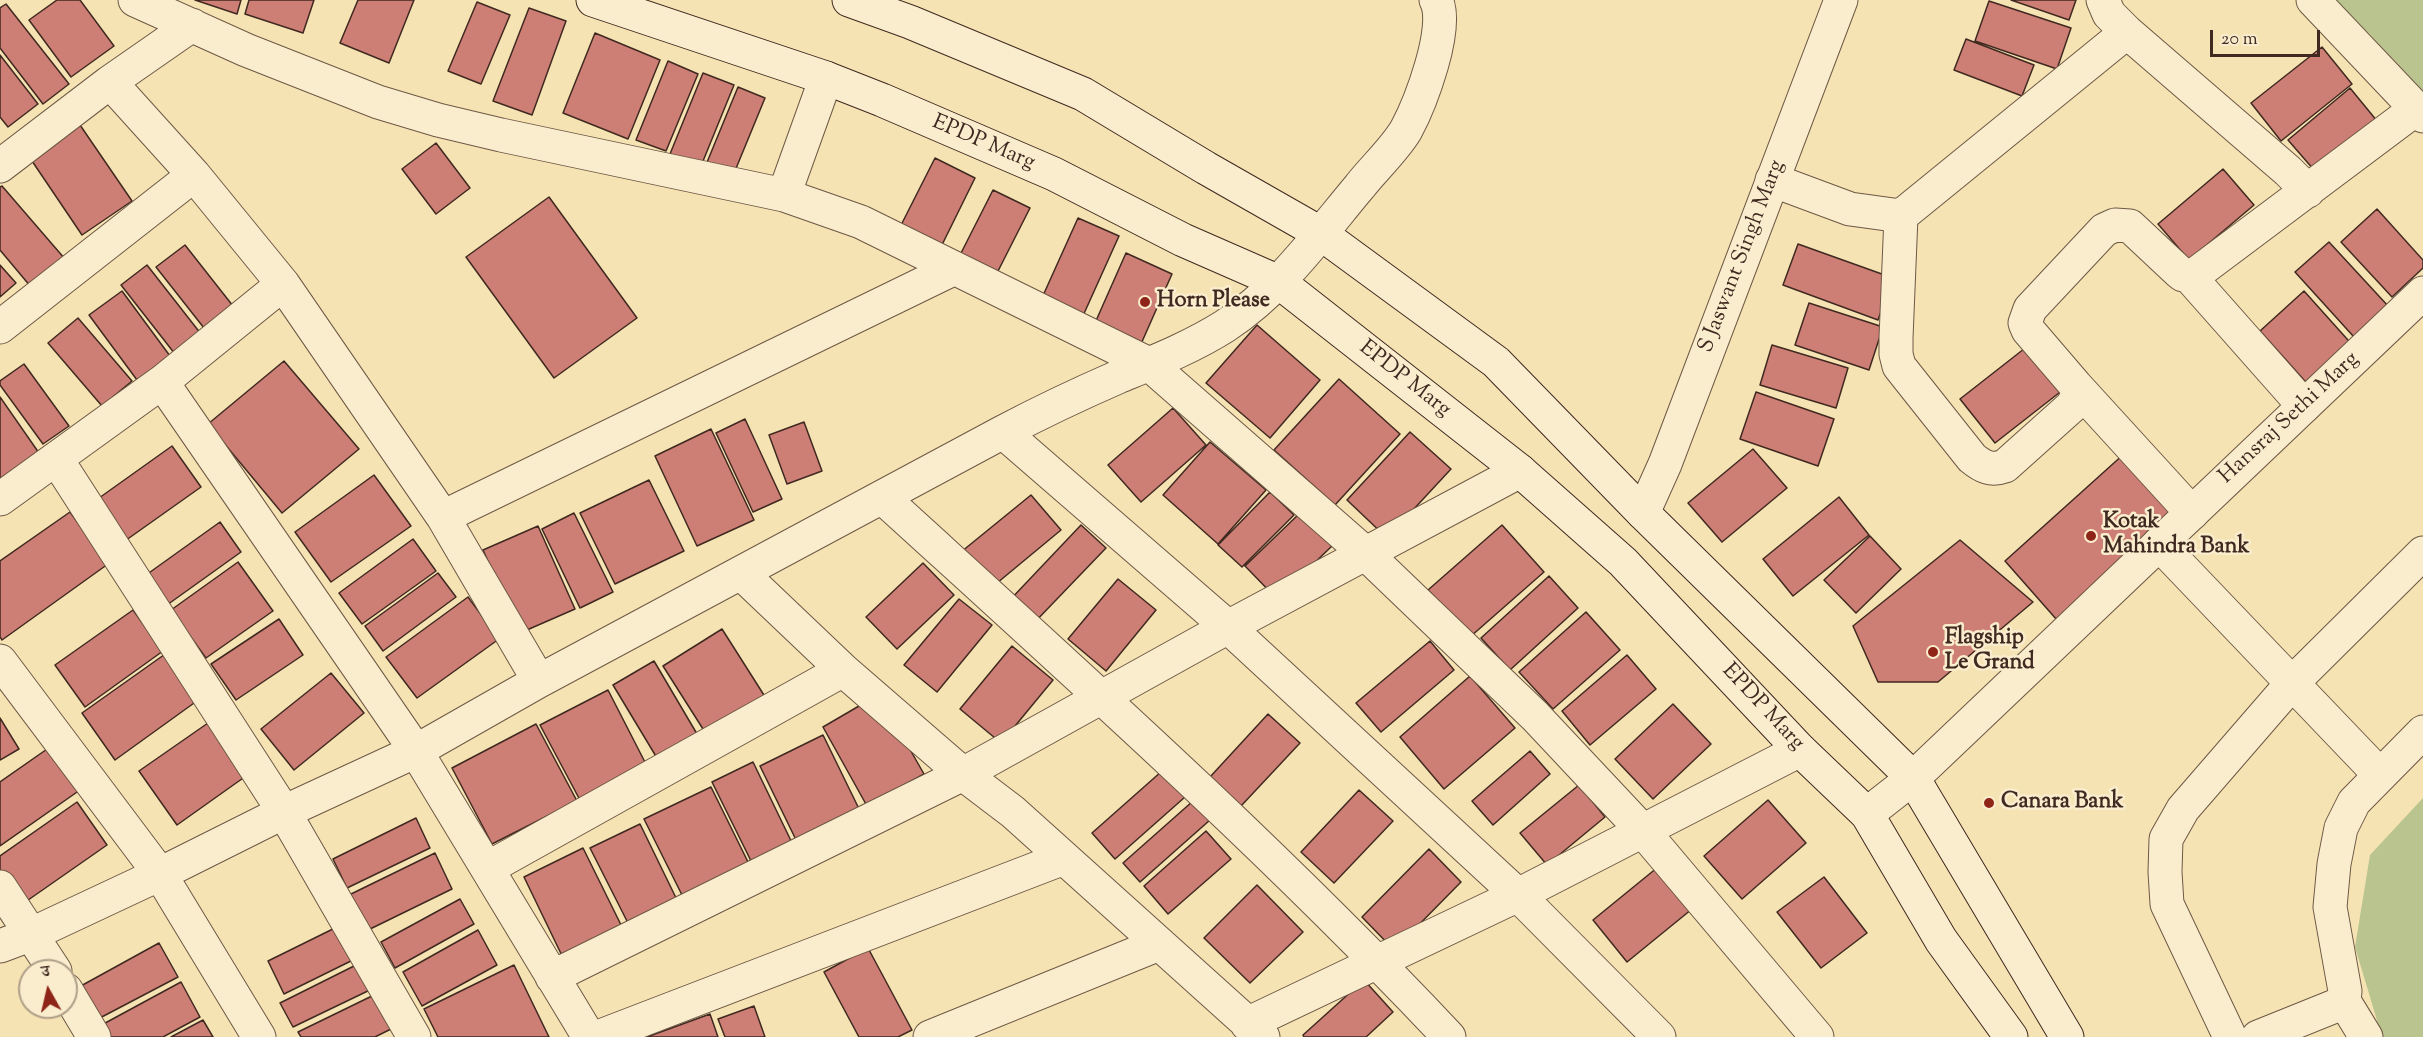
<!DOCTYPE html>
<html>
<head>
<meta charset="utf-8">
<style>
  body { margin:0 }
  #map { position:relative; width:2423px; height:1037px; overflow:hidden; background:#f6e3b3; font-family:"Sorts Mill Goudy","Noto Serif Devanagari",serif }
  canvas { display:block }
  .north { position:absolute; left:18px; top:959px; width:60px; height:60px; box-sizing:border-box; background:#f9edce; border:2px solid #af9f88; border-radius:50%; rotate:352deg; font-size:16px; font-weight:700; line-height:24px; text-align:center; color:#402920 }
  .north::after { content:''; display:block; margin:auto; width:21px; height:27px; background:#8f2418; clip-path:polygon(50% 0,100% 100%,50% 72%,0 100%) }
  .scale { position:absolute; left:2210px; top:30px; width:110px; height:27px; box-sizing:border-box; border:3px solid #402920; border-top:0; padding-left:8px; font-size:18px; line-height:21px; white-space:nowrap; color:#402920; -webkit-text-stroke:4px #f9edce; paint-order:stroke }
</style>
</head>
<body>
<div id="map">
<canvas width="2423" height="1037"></canvas>
<div class="north">उ</div>
<div class="scale">20 m</div>
</div>
<script>
const context = document.querySelector('canvas').getContext('2d');
context.lineJoin = 'round';
function fill(path, color) {
  context.fillStyle = color;
  context.fill(path, 'evenodd');
}
function strokePath(path, color, width, dash) {
  context.strokeStyle = color;
  context.lineWidth = width;
  context.lineCap = dash ? 'butt' : 'round';
  context.setLineDash(dash || []);
  context.stroke(path);
}
function write(font, color, halo, rows, align = 'center') {
  context.font = font + ' "Sorts Mill Goudy",serif';
  context.lineWidth = 5;
  context.setLineDash([]);
  context.textBaseline = 'middle';
  context.strokeStyle = halo;
  context.fillStyle = color;
  for (const [text, x, y, turn = 0] of rows) {
    context.save();
    context.translate(x, y);
    context.rotate((+turn || 0) * Math.PI / 180);
    context.textAlign = isNaN(turn) ? turn : align;
    if (halo) context.strokeText(text, 0, 0);
    context.fillText(text, 0, 0);
    context.restore();
  }
}
const green = new Path2D(`
  M2329 0H2423V99L2370 34Z
  M2423 798V1037H2382L2355 947 2370 855Z`);
const building = new Path2D(`
  M57 0H80L114 46 71 77 29 20Z
  M195 0H241L237 14Z
  M249 0H314L303 33 245 14Z
  M358 0H414L389 63 340 43Z
  M2011 0H2076L2069 20Z
  M1989 1 2071 28 2057 69 1975 41Z
  M477 2 510 15 481 84 448 71Z
  M6 4 69 84 43 104 0 48V8Z
  M529 8 566 21 532 115 493 101Z
  M595 33 660 60 628 139 563 113Z
  M1966 39 2034 65 2022 96 1954 70Z
  M2322 47 2352 84 2281 141 2251 103Z
  M0 55 38 104 8 127 0 117Z
  M668 61 698 74 666 151 636 140Z
  M703 73 734 85 701 166 670 154Z
  M738 87 765 98 730 183 703 172Z
  M2350 88 2382 127 2321 178 2288 140Z
  M80 125 132 201 82 235 30 158Z
  M436 143 470 188 436 214 402 169Z
  M935 158 975 178 936 257 895 237Z
  M2223 169 2254 205 2189 260 2158 224Z
  M2 186 65 259 31 287 0 250V187Z
  M993 190 1030 208 995 277 958 259Z
  M549 197 637 318 554 378 466 257Z
  M2377 209 2423 260V268L2392 297 2341 242Z
  M1078 218 1119 236 1082 318 1041 300Z
  M2329 242 2389 307 2354 337 2295 272Z
  M1798 244 1893 278 1878 320 1783 285Z
  M185 245 233 306 204 328 156 267Z
  M1126 253 1172 274 1137 353 1091 332Z
  M0 265 16 283 0 297Z
  M147 265 201 334 175 354 121 285Z
  M122 291 170 356 137 380 89 315Z
  M2304 291 2356 349 2312 389 2260 331Z
  M1809 303 1883 327 1869 370 1795 345Z
  M78 318 132 381 102 406 48 343Z
  M1257 325 1320 380 1270 438 1206 383Z
  M1772 345 1848 368 1836 408 1760 385Z
  M2029 345 2064 389 1995 443 1960 399Z
  M284 361 359 449 282 513 208 424Z
  M24 364 69 426 43 444 0 385V381Z
  M1339 379 1400 434 1335 505 1274 450Z
  M1756 392 1834 419 1818 466 1740 439Z
  M0 397 39 453 0 480Z
  M1173 408 1206 445 1141 502 1108 465Z
  M745 419 782 499 753 512 716 433Z
  M804 422 822 471 787 484 769 435Z
  M711 429 754 520 697 546 655 456Z
  M1410 432 1451 469 1387 538 1347 500Z
  M1210 442 1266 490 1218 544 1163 495Z
  M172 446 201 487 122 543 92 503Z
  M1753 449 1787 488 1722 542 1688 503Z
  M2125 453 2178 511 2057 620 2005 561Z
  M374 475 411 526 331 582 295 532Z
  M649 480 684 551 615 584 580 513Z
  M1270 492 1294 515 1242 567 1218 545Z
  M1031 495 1061 530 991 588 961 552Z
  M1839 497 1869 535 1793 596 1763 559Z
  M70 512 108 564 2 640 0 637V561Z
  M1301 512 1333 545 1277 599 1245 566Z
  M574 513 613 592 580 608 542 529Z
  M220 522 241 552 167 605 146 575Z
  M1081 525 1106 548 1032 625 1008 602Z
  M1502 525 1544 572 1470 637 1428 590Z
  M538 526 575 609 520 633 483 550Z
  M1870 536 1901 569 1856 613 1824 580Z
  M413 539 436 571 362 624 339 593Z
  M1960 540 2033 602 1938 682H1878L1853 626Z
  M238 562 273 611 206 658 171 610Z
  M923 563 954 595 897 649 866 617Z
  M438 573 456 597 383 651 365 626Z
  M1549 576 1578 608 1510 670 1481 638Z
  M1118 579 1156 610 1106 671 1068 639Z
  M468 597 499 639 417 698 386 657Z
  M959 599 992 625 937 692 904 665Z
  M133 610 163 651 85 707 55 665Z
  M1586 612 1620 650 1553 709 1519 672Z
  M279 619 303 655 236 700 211 664Z
  M722 629 769 703 710 740 663 666Z
  M1430 641 1454 670 1381 732 1356 703Z
  M1012 646 1053 680 1001 743 960 709Z
  M168 652 201 698 115 760 82 713Z
  M1627 655 1656 689 1590 745 1562 711Z
  M654 661 700 739 660 763 613 685Z
  M331 673 364 713 294 770 261 729Z
  M1470 676 1515 728 1444 789 1400 737Z
  M608 690 648 768 581 802 540 725Z
  M1673 704 1711 744 1653 799 1615 759Z
  M859 706 904 739 924 774 867 806 823 727Z
  M1268 714 1300 743 1241 806 1210 777Z
  M0 718 19 749 0 760Z
  M208 723 246 776 177 825 139 771Z
  M536 724 577 801 492 844 452 768Z
  M823 735 862 815 799 846 760 766Z
  M50 747 80 790 0 846V782Z
  M1530 751 1550 774 1493 825 1472 801Z
  M753 762 794 847 754 867 712 782Z
  M1162 771 1185 797 1115 859 1092 833Z
  M1579 785 1605 817 1547 865 1520 833Z
  M711 787 751 868 685 901 644 819Z
  M1359 790 1393 821 1334 883 1301 852Z
  M1768 800 1806 843 1742 899 1704 856Z
  M1193 801 1210 820 1140 882 1123 863Z
  M77 802 107 845 21 905 0 875V856Z
  M416 818 430 848 347 888 333 859Z
  M640 824 679 904 630 927 590 848Z
  M1206 831 1231 859 1168 914 1144 886Z
  M583 848 626 935 566 964 524 877Z
  M1429 849 1461 882 1394 950 1362 917Z
  M435 853 452 889 366 931 349 895Z
  M1658 867 1692 909 1627 962 1593 920Z
  M1824 877 1867 933 1821 968 1777 912Z
  M1257 885 1303 932 1250 983 1204 938Z
  M460 899 474 924 395 968 381 942Z
  M343 924 359 957 284 994 268 961Z
  M478 930 497 965 422 1006 403 972Z
  M159 943 178 977 96 1020 79 987Z
  M868 948 912 1030 898 1037H859L824 972Z
  M362 962 374 988 293 1027 280 1003Z
  M514 965 549 1037H438L424 1009Z
  M1364 980 1393 1012 1366 1037H1304L1303 1035Z
  M181 982 200 1017 163 1037H101L96 1028Z
  M374 995 391 1029 375 1037H301L298 1032Z
  M754 1006 765 1037H725L718 1019Z
  M710 1014 718 1037H647Z
  M203 1020 213 1037H171Z`);
const minor = new Path2D(`
  M135 0 246 50 378 102 438 120 501 135 784 195 861 222 1149 364 1365 553 1535 716 1643 831 1817 1037
  M2103 0 2109 14 2127 32 2288 171 2308 191
  M2313 0 2423 116
  M110 82 194 175 283 284 443 517 539 681
  M0 166 110 82 192 25
  M1772 180 1850 209 1901 216 2127 32
  M784 195 826 78
  M1901 216 1896 338V354L1899 366 1972 458C1983 467 1991 471 2005 466L2072 406 2077 397 2076 386
  M2189 276H2193L2416 109
  M0 327 194 175
  M162 382 416 751 589 1037
  M1003 432 1228 627 1518 895 1659 1037
  M57 460 284 812 414 1037
  M882 497C1075 673 1270 847 1449 1037
  M0 499 162 382 283 284
  M2192 513 2076 386 2028 330 2025 323 2030 309 2104 230 2115 225 2130 226 2178 271 2183 275 2189 276 2304 406
  M443 517 953 269
  M2159 544 2380 775
  M741 573 843 670 963 774 1013 812 1263 1037
  M0 661 160 874 259 1037
  M488 868 843 670
  M0 887 55 971
  M0 946 32 934 160 874 284 812 416 751 539 681 1003 432C1041 412 1079 394 1118 377 1154 362 1192 347 1225 326 1280 290 1318 236 1360 186 1374 168 1394 150 1406 130 1420 104 1450 27 1436 0
  M552 977 963 774 1228 627 1520 471
  M66 990 94 1037
  M1247 1024 1518 895 1800 750
  M598 1037 1064 858
  M930 1037 1159 944
  M2230 1037 2167 904 2165 872 2166 839 2183 809 2293 682 2423 553
  M2258 1037 2335 1006 2344 1001
  M2366 1037 2344 1001 2345 991 2330 907 2334 864 2341 828 2354 802 2423 732`);
const tertiary = new Path2D(`
  M1643 513 1665 464 1841 0
  M1867 814 1913 778 2423 293`);
const secondary = new Path2D(`
  M593 0 826 78 882 100 1054 174 1183 240 1279 282 1520 471 1623 562 1800 750 1867 814 1941 940 2011 1037
  M849 0 910 22 1083 94 1206 168 1320 233 1496 362 1643 513 1913 778 2067 1037`);
const markers = [
  [1145,302,6,"#8f2418"],
  [2091,536,6,"#8f2418"],
  [1933,652,6,"#8f2418"],
  [1989,803,6,"#8f2418"]
];
const streetNames = [
  ["EPDP Marg",983,144,23],
  ["S Jaswant Singh Marg",1743,257,-69],
  ["EPDP Marg",1404,380,38],
  ["Hansraj Sethi Marg",2290,419,-43],
  ["EPDP Marg",1762,708,47]
];
const poiNames = [
  ["Horn Please",1157,302],
  ["Kotak",2103,523],
  ["Mahindra Bank",2103,548],
  ["Flagship",1945,639],
  ["Le Grand",1945,664],
  ["Canara Bank",2001,803]
];
fill(green, '#bac48f');
fill(building, '#cd7f75');
strokePath(building, '#402920', 1.5);
strokePath(minor, '#6e5845', 35);
strokePath(tertiary, '#6e5845', 35);
strokePath(secondary, '#402920', 35);
strokePath(minor, '#f9edce', 33);
strokePath(tertiary, '#f9edce', 33);
strokePath(secondary, '#f9edce', 33);
for (const [x, y, r, color] of markers) {
  const dot = new Path2D();
  dot.arc(x, y, r, 0, 2 * Math.PI);
  context.fillStyle = color;
  context.fill(dot);
  strokePath(dot, '#f9edce', 2);
}
write('22px', '#402920', '#f9edce', streetNames);
write('bold 22px', '#402920', '#f9edce', poiNames, 'left');
</script>
</body>
</html>
